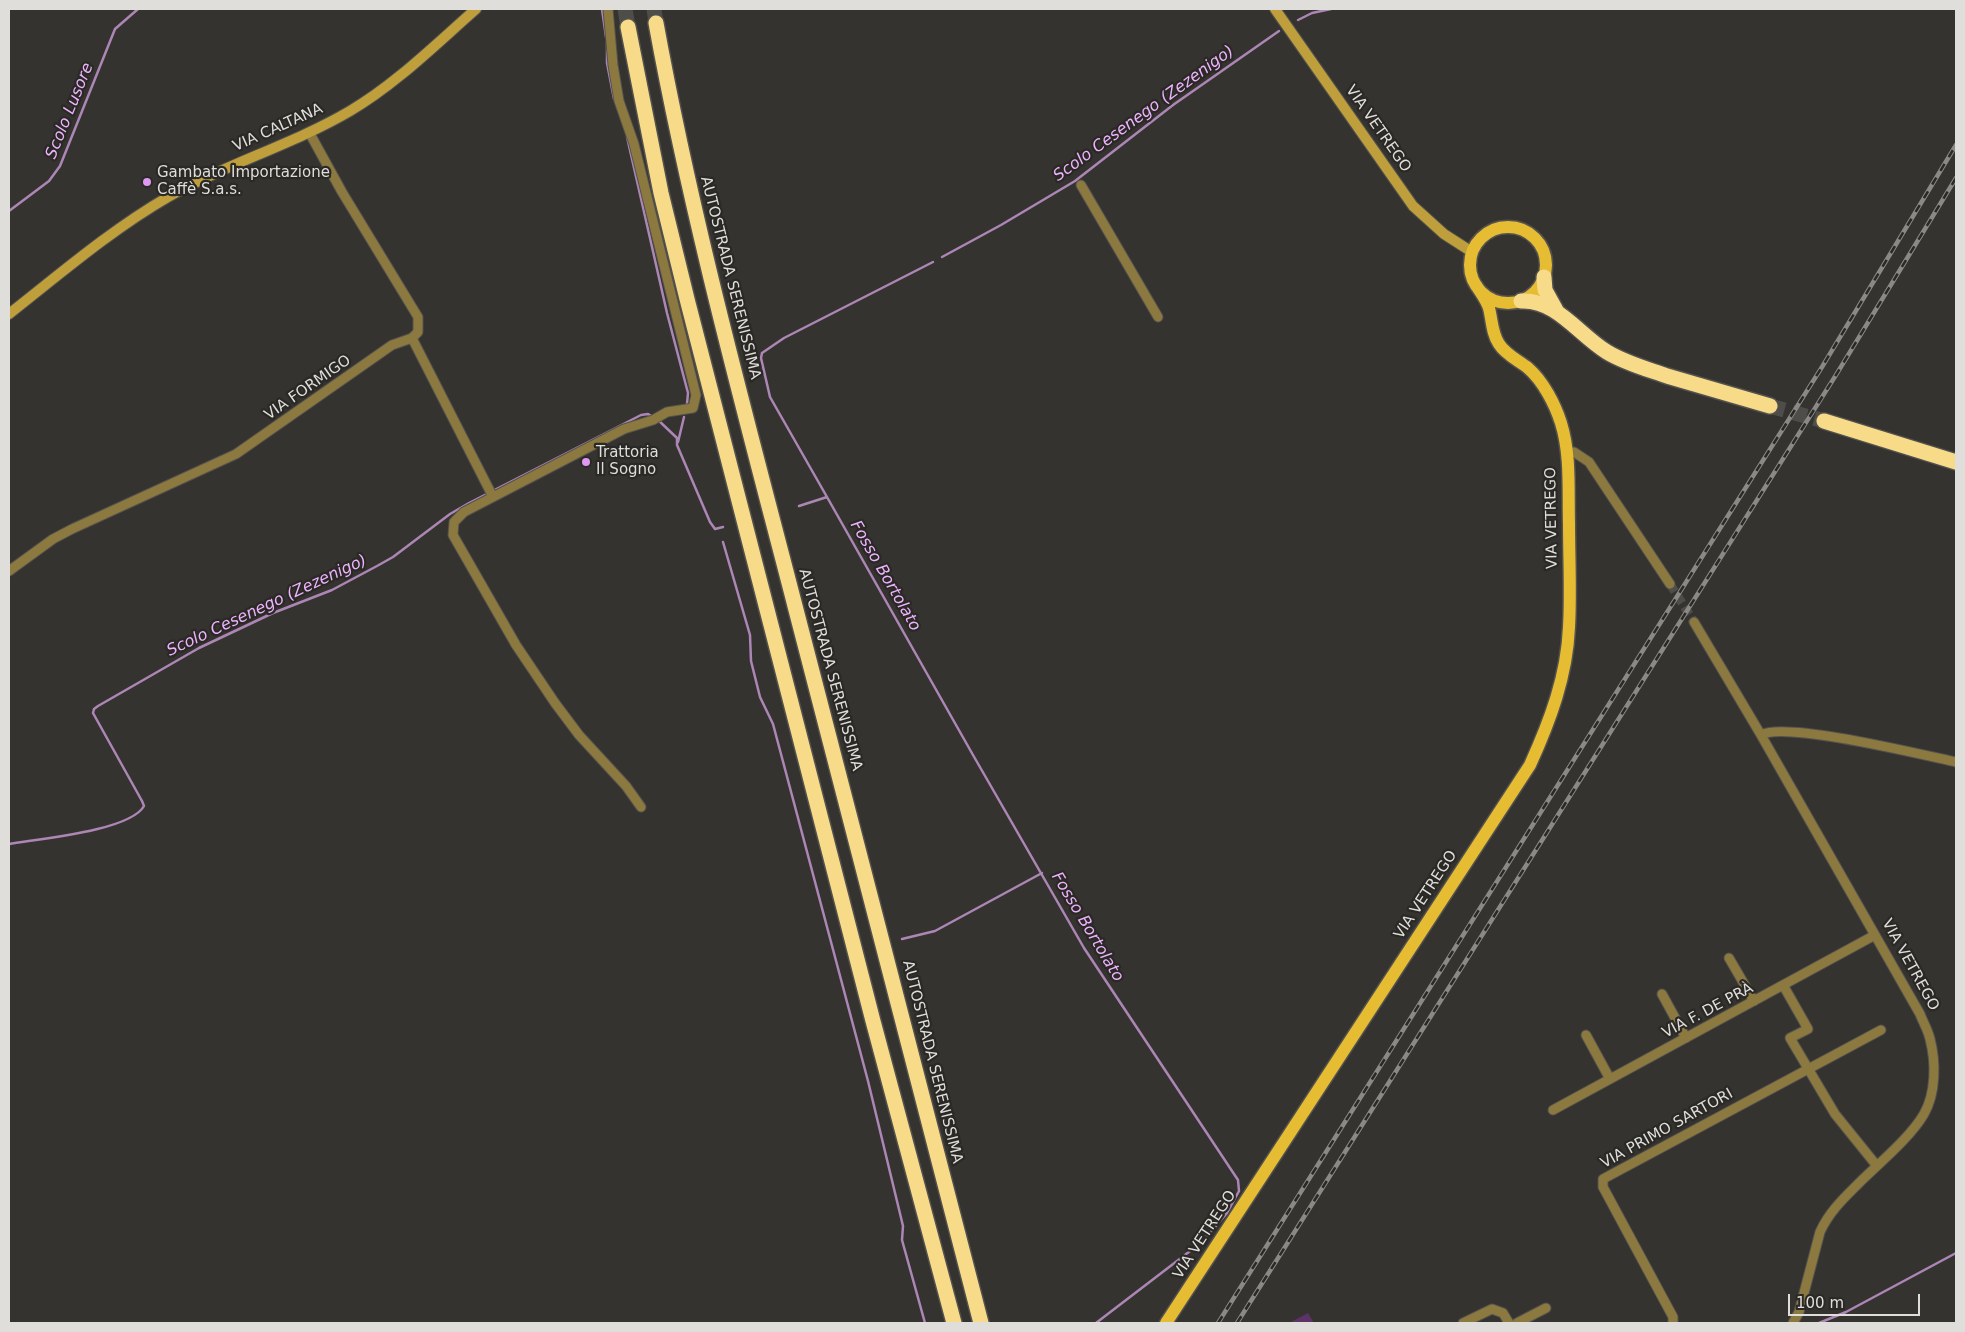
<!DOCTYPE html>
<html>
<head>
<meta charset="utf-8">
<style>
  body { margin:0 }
  #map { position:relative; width:1965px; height:1332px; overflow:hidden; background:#35332f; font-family:"DejaVu Sans",sans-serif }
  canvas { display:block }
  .frame { position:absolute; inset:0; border:10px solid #dfdedb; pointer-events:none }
  .scale { position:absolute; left:1788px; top:1294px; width:132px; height:22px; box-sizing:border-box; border:2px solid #dfdedb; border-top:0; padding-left:6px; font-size:15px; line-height:18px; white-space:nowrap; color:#dfdedb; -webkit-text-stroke:4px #2b2925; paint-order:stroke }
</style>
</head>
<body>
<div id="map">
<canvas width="1965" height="1332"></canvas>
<div class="frame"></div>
<div class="scale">100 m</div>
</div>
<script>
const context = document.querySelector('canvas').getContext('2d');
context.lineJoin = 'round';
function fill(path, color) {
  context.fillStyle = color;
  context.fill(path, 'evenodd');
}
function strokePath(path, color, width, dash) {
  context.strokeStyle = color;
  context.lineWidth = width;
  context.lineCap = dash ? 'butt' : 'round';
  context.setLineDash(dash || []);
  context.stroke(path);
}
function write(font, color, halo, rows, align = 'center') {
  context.font = font + ' "DejaVu Sans",sans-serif';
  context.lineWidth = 4.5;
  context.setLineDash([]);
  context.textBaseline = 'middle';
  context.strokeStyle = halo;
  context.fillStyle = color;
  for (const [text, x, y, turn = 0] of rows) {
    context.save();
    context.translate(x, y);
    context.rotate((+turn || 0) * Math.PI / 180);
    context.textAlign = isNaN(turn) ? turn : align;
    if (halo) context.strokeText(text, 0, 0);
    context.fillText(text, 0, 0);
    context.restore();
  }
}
const green = new Path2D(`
  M1308 1313 1314 1323H1289Z`);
const stream = new Path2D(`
  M602 9 606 37
  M1298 20 1312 13 1331 9
  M607 42V63L614 99
  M627 137 667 313 688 393 687 404
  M9 211 49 181 60 166 115 29 138 9
  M942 257 1001 225 1075 181 1173 105 1279 31
  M657 419 677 438V445L710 522 715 529 723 527
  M678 442 684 417
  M827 497 973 755 1084 948 1238 1180 1239 1191 1227 1213 1209 1234 1194 1248 1096 1323
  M799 506 827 497 770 397 761 358 762 353 784 338 933 262
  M723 542 750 635 751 661 760 697 773 724 868 1081 903 1226 902 1240 925 1323
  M9 844C38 839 130 831 144 806L142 801 93 713 94 709 98 706 199 648 273 613 332 590 377 566 393 557 450 514 469 503 641 415 648 414 653 417
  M902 939 935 931 1042 873
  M1819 1323 1846 1312 1956 1253`);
const streetTunnel = new Path2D(`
  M1670 584 1694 622`);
const highwayTunnel = new Path2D(`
  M625 9 628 27
  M654 9 656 23
  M1770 406 1824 421`);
const street = new Path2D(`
  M608 9 613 65 619 101 634 144 696 395 693 408 667 412 653 420 624 429 464 512 454 522 453 535 516 645 555 703 579 735 626 786 641 807
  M1081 185 1158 317
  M412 338 493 497
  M1567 452H1574L1589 462 1670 584
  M9 571 53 539 72 529 236 454 392 345 412 338 418 332V317L342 192 309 132
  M1694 622 1761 735 1920 1014C1923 1022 1928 1030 1930 1039 1936 1062 1936 1093 1924 1114 1910 1138 1878 1164 1858 1184 1843 1199 1829 1212 1820 1232L1799 1312 1793 1323
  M1761 735C1784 721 1923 755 1956 762
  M1729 958 1754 1001
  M1783 985 1808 1029 1790 1038 1835 1114 1877 1166
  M1662 994 1686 1038
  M1586 1035 1610 1079
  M1553 1110 1875 935
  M1463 1323 1492 1309 1503 1313 1509 1323
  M1517 1323 1546 1308
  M1673 1323V1317L1603 1187V1179L1881 1030`);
const secondary = new Path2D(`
  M1275 9 1413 206 1444 234 1472 252
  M9 314C60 274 111 230 168 197 226 164 292 145 350 111 396 84 436 44 476 9`);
const primary = new Path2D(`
  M1470 265a38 38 0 1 1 76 0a38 38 0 1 1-76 0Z
  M1166 1323 1530 765C1550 721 1567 676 1569 627 1571 593 1569 558 1569 524 1568 491 1571 455 1561 423 1555 404 1543 381 1528 368 1518 360 1506 355 1499 344 1492 334 1492 320 1489 308 1486 299 1480 292 1476 285`);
const highway = new Path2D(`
  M656 23C692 220 745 413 795 606 857 845 919 1084 981 1323
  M628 27 661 193 687 299 873 1021 954 1323
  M1544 277 1545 290 1556 310
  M1521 301C1556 299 1579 335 1607 352 1625 363 1647 369 1667 376 1701 386 1736 396 1770 406
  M1824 421 1956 462`);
const rail = new Path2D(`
  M1218 1323 1822 367 1956 145
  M1237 1323 1836 375 1956 178`);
const markers = [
  [147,182,5,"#de98f2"],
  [586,462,5,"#de98f2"]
];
const streetNames = [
  ["VIA CALTANA",278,128,-24],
  ["VIA VETREGO",1378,129,55],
  ["AUTOSTRADA SERENISSIMA",730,278,76],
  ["VIA FORMIGO",308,388,-35],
  ["VIA VETREGO",1552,518,-91],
  ["AUTOSTRADA SERENISSIMA",830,670,75],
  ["VIA VETREGO",1426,895,-57],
  ["VIA VETREGO",1910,965,61],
  ["VIA F. DE PRÀ",1708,1011,-28],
  ["AUTOSTRADA SERENISSIMA",932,1062,76],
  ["VIA PRIMO SARTORI",1667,1129,-29],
  ["VIA VETREGO",1205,1235,-57]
];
const poiNames = [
  ["Gambato Importazione",157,173],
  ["Caffè S.a.s.",157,190],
  ["Trattoria",596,453],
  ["Il Sogno",596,470]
];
const waterNames = [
  ["Scolo Lusore",70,111,-68],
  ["Scolo Cesenego (Zezenigo)",1144,114,-36],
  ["Fosso Bortolato",885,576,60],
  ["Scolo Cesenego (Zezenigo)",267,606,-25],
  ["Fosso Bortolato",1087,927,59]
];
fill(green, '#5b3366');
strokePath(stream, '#ac86b5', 2.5);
strokePath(streetTunnel, '#4e4d49', 9, [9, 4.5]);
strokePath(highwayTunnel, '#4e4d49', 15, [15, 8]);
strokePath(street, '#54524e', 11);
strokePath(secondary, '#54524e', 12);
strokePath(primary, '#54524e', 15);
strokePath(highway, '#54524e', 18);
strokePath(street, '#8c793f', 9);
strokePath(secondary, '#bf9f3c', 10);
strokePath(primary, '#e6bc33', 12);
strokePath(highway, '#f8db88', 15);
strokePath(rail, '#8b8986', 4.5);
strokePath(rail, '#2b2925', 2.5, [8]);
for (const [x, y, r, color] of markers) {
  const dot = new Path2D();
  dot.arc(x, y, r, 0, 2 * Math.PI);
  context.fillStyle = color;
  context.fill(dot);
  strokePath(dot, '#2b2925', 2);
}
write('15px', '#dfdedb', '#2b2925', streetNames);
write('15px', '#dfdedb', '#2b2925', poiNames, 'left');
write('italic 16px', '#edb3fe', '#2b2925', waterNames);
</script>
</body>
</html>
